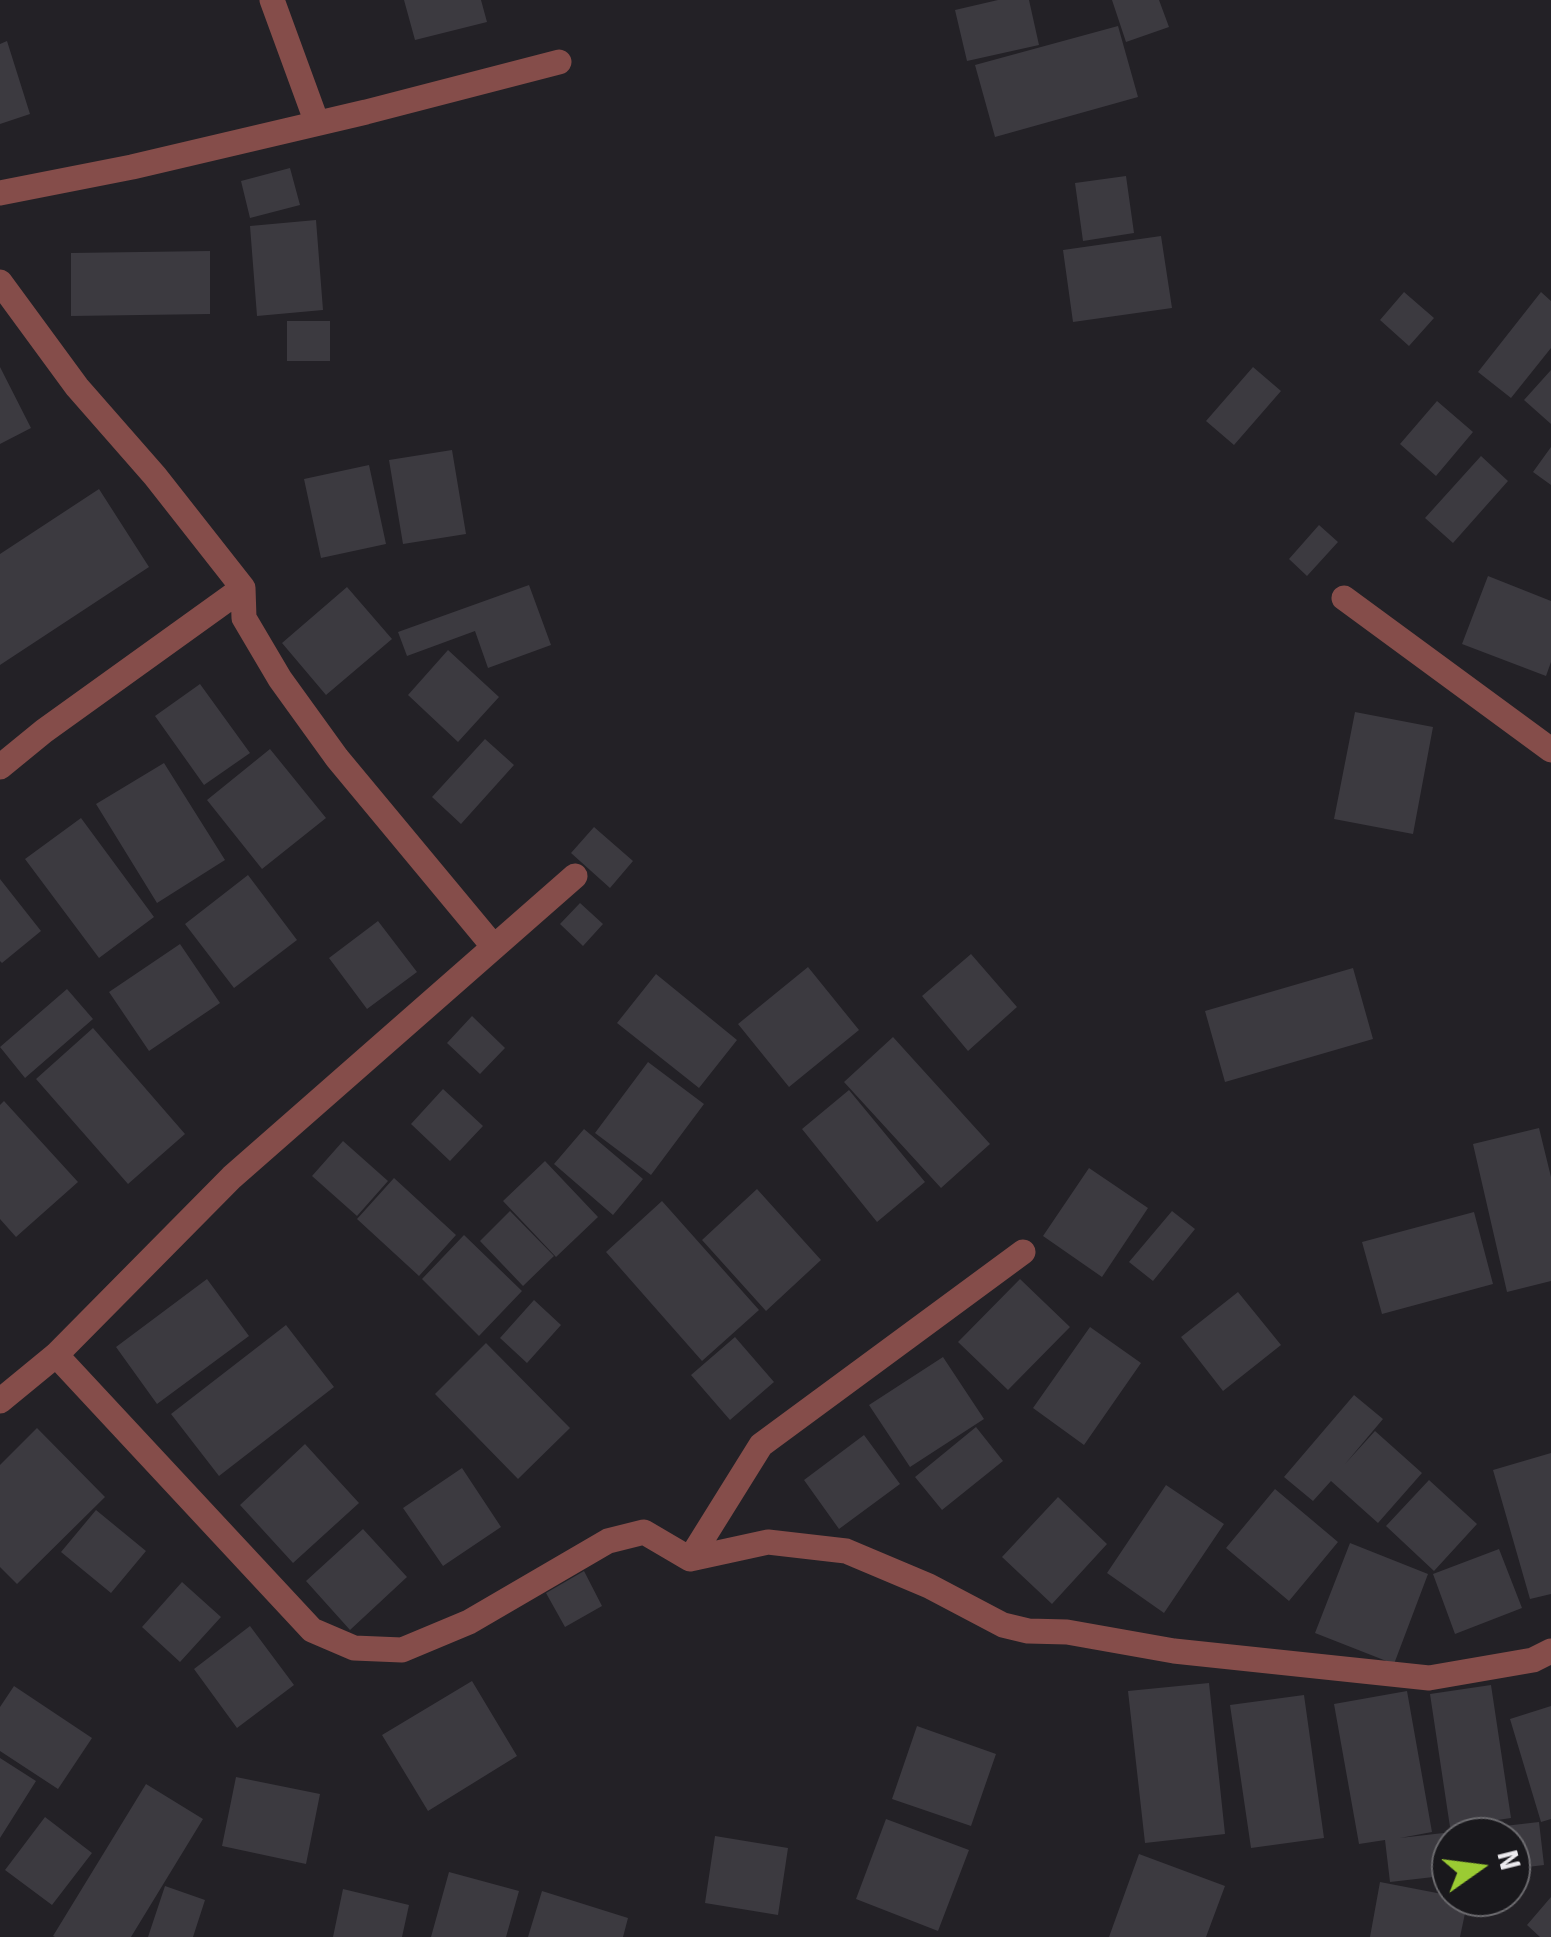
<!DOCTYPE html>
<html>
<head>
<meta charset="utf-8">
<style>
  body { margin:0 }
  #map { position:relative; width:1551px; height:1937px; overflow:hidden; background:#232126; font-family:Signika,sans-serif }
  canvas { display:block }
  .north { position:absolute; left:1431px; top:1817px; width:100px; height:100px; box-sizing:border-box; background:#19181c; border:2px solid #6d6c70; border-radius:50%; rotate:76deg; font-size:28px; font-weight:700; line-height:40px; text-align:center; color:#eceaee }
  .north::after { content:''; display:block; margin:auto; width:35px; height:45px; background:#9bcb33; clip-path:polygon(50% 0,100% 100%,50% 72%,0 100%) }
</style>
</head>
<body>
<div id="map">
<canvas width="1551" height="1937"></canvas>
<div class="north">N</div>
</div>
<script>
const context = document.querySelector('canvas').getContext('2d');
context.lineJoin = 'round';
function fill(path, color) {
  context.fillStyle = color;
  context.fill(path, 'evenodd');
}
function strokePath(path, color, width, dash) {
  context.strokeStyle = color;
  context.lineWidth = width;
  context.lineCap = dash ? 'butt' : 'round';
  context.setLineDash(dash || []);
  context.stroke(path);
}
const building = new Path2D(`
  M404 0H481L487 22 415 40Z
  M998 0H1029L1039 45 967 61 955 10Z
  M1112 0H1159L1169 27 1126 42Z
  M1118 26 1138 97 995 137 975 65Z
  M7 41 30 114 0 124V44Z
  M290 168 300 205 250 218 241 181Z
  M1126 176 1134 233 1083 241 1075 183Z
  M316 220 323 310 257 316 250 226Z
  M1161 236 1172 308 1073 322 1063 250Z
  M210 251V314L71 316V253Z
  M1404 292 1434 318 1409 346 1380 320Z
  M1541 292 1551 301V348L1511 398 1478 372Z
  M287 321H330V361H287Z
  M0 367 31 428 0 444Z
  M1253 367 1281 391 1234 445 1206 421Z
  M1551 370V424L1524 400Z
  M1437 401 1473 432 1436 476 1400 444Z
  M1551 447V485L1533 472Z
  M452 450 466 534 403 544 389 460Z
  M1481 456 1508 481 1453 543 1425 518Z
  M369 465 386 544 321 558 304 479Z
  M99 489 149 567 0 665V554Z
  M1319 525 1338 542 1307 576 1289 559Z
  M1488 576 1551 601V662L1546 676 1462 644Z
  M529 585 551 645 488 668 475 631 407 656 398 632Z
  M347 587 392 639 326 695 282 643Z
  M448 650 499 697 458 742 408 695Z
  M200 684 250 753 204 785 155 716Z
  M1355 712 1433 727 1413 834 1334 819Z
  M485 739 514 765 461 824 432 797Z
  M270 749 326 818 262 869 207 800Z
  M164 763 225 860 157 903 96 804Z
  M81 818 154 917 99 958 25 859Z
  M594 827 633 861 610 888 571 853Z
  M248 875 297 940 234 988 185 924Z
  M0 879 41 931 2 963 0 961Z
  M580 903 603 924 583 946 560 924Z
  M378 921 417 972 367 1009 329 958Z
  M180 944 220 1003 149 1051 109 992Z
  M971 954 1017 1007 968 1051 922 996Z
  M808 967 859 1030 789 1087 738 1024Z
  M1353 968 1373 1039 1225 1082 1205 1011Z
  M656 974 737 1040 699 1088 617 1023Z
  M67 989 93 1019 25 1078 0 1047Z
  M472 1016 505 1048 480 1074 447 1043Z
  M93 1028 185 1134 128 1184 36 1079Z
  M893 1037 990 1144 941 1188 844 1082Z
  M648 1062 704 1104 651 1175 595 1133Z
  M443 1089 483 1126 450 1161 411 1124Z
  M849 1090 925 1182 877 1222 802 1129Z
  M4 1101 78 1182 16 1237 0 1219V1105Z
  M1539 1128 1551 1177V1281L1507 1292 1473 1144Z
  M584 1129 643 1179 613 1215 554 1164Z
  M343 1141 388 1181 357 1216 312 1176Z
  M545 1161 598 1217 556 1257 503 1201Z
  M1089 1168 1148 1208 1102 1277 1043 1236Z
  M394 1178 456 1235 419 1276 357 1219Z
  M757 1189 821 1260 766 1311 702 1240Z
  M662 1201 759 1310 702 1361 606 1252Z
  M510 1211 554 1256 523 1286 480 1241Z
  M1172 1211 1195 1229 1153 1281 1129 1262Z
  M1474 1212 1493 1284 1382 1314 1362 1242Z
  M464 1235 522 1291 479 1336 422 1279Z
  M207 1279 249 1336 157 1404 116 1347Z
  M1020 1279 1070 1327 1008 1390 958 1342Z
  M1238 1292 1281 1345 1223 1391 1181 1337Z
  M534 1300 561 1325 527 1363 500 1338Z
  M286 1325 334 1387 219 1476 171 1414Z
  M1090 1327 1141 1363 1084 1445 1033 1408Z
  M735 1337 774 1382 730 1420 691 1375Z
  M486 1343 570 1428 518 1479 435 1394Z
  M943 1357 984 1419 910 1467 869 1405Z
  M1354 1395 1383 1419 1345 1464 1375 1431 1422 1473 1378 1523 1331 1481 1313 1501 1284 1477Z
  M976 1427 1003 1461 942 1510 915 1477Z
  M37 1428 105 1497 17 1584 0 1567V1465Z
  M864 1435 900 1484 839 1529 804 1480Z
  M305 1444 359 1503 293 1563 240 1505Z
  M1551 1453V1594L1530 1599 1493 1470Z
  M462 1468 501 1527 443 1566 403 1508Z
  M1429 1480 1477 1524 1434 1571 1386 1526Z
  M1166 1485 1224 1524 1164 1613 1107 1573Z
  M1275 1489 1338 1542 1289 1601 1226 1548Z
  M1058 1497 1107 1544 1052 1604 1002 1557Z
  M96 1510 146 1551 111 1593 61 1552Z
  M363 1529 407 1577 350 1630 306 1581Z
  M1350 1543 1428 1574 1394 1664 1315 1633Z
  M1499 1549 1522 1608 1455 1634 1433 1574Z
  M584 1571 602 1606 565 1627 546 1593Z
  M182 1582 221 1617 180 1662 142 1627Z
  M250 1626 294 1685 237 1728 194 1669Z
  M472 1681 517 1756 428 1811 382 1735Z
  M1209 1683 1225 1834 1145 1843 1128 1691Z
  M1491 1685 1511 1818 1450 1827 1430 1694Z
  M14 1686 92 1738 58 1789 0 1751V1707Z
  M1407 1691 1432 1832 1400 1838 1539 1822 1544 1865 1511 1869V1837H1451V1875L1390 1882 1385 1840 1359 1844 1334 1704Z
  M1304 1695 1324 1838 1251 1848 1230 1705Z
  M1551 1706V1819L1541 1822 1510 1719Z
  M917 1726 996 1754 971 1826 892 1799Z
  M0 1758 36 1781 0 1838Z
  M236 1777 320 1794 306 1864 222 1846Z
  M146 1784 203 1819 131 1937H55L53 1936Z
  M45 1817 92 1853 52 1905 5 1870Z
  M886 1819 969 1850 938 1931 856 1899Z
  M715 1836 788 1848 778 1915 705 1903Z
  M1139 1854 1225 1886 1206 1937H1109Z
  M449 1872 519 1891 506 1937H431Z
  M1380 1882 1468 1899 1460 1937H1370Z
  M165 1886 205 1900 193 1937H148Z
  M343 1889 409 1905 402 1937H333Z
  M542 1891 628 1918 623 1937H528Z
  M1551 1897V1937H1540L1527 1925Z`);
const street = new Path2D(`
  M272 0 317 123
  M0 193 132 167 366 112 559 62
  M0 282 77 387 155 476 243 588 244 618 280 679 337 758 494 947
  M1344 598 1551 750
  M0 767 44 731 243 588
  M56 1355 312 1630 354 1648 402 1650 469 1622 608 1541 644 1532 690 1559 761 1445 1023 1252
  M0 1401 56 1355 232 1177 575 876
  M690 1559 768 1542 846 1551 929 1586 1003 1625 1028 1631 1067 1632 1174 1651 1429 1678 1533 1660 1551 1651`);
fill(building, '#3c3a40');
strokePath(street, '#854d4a', 25);
</script>
</body>
</html>
